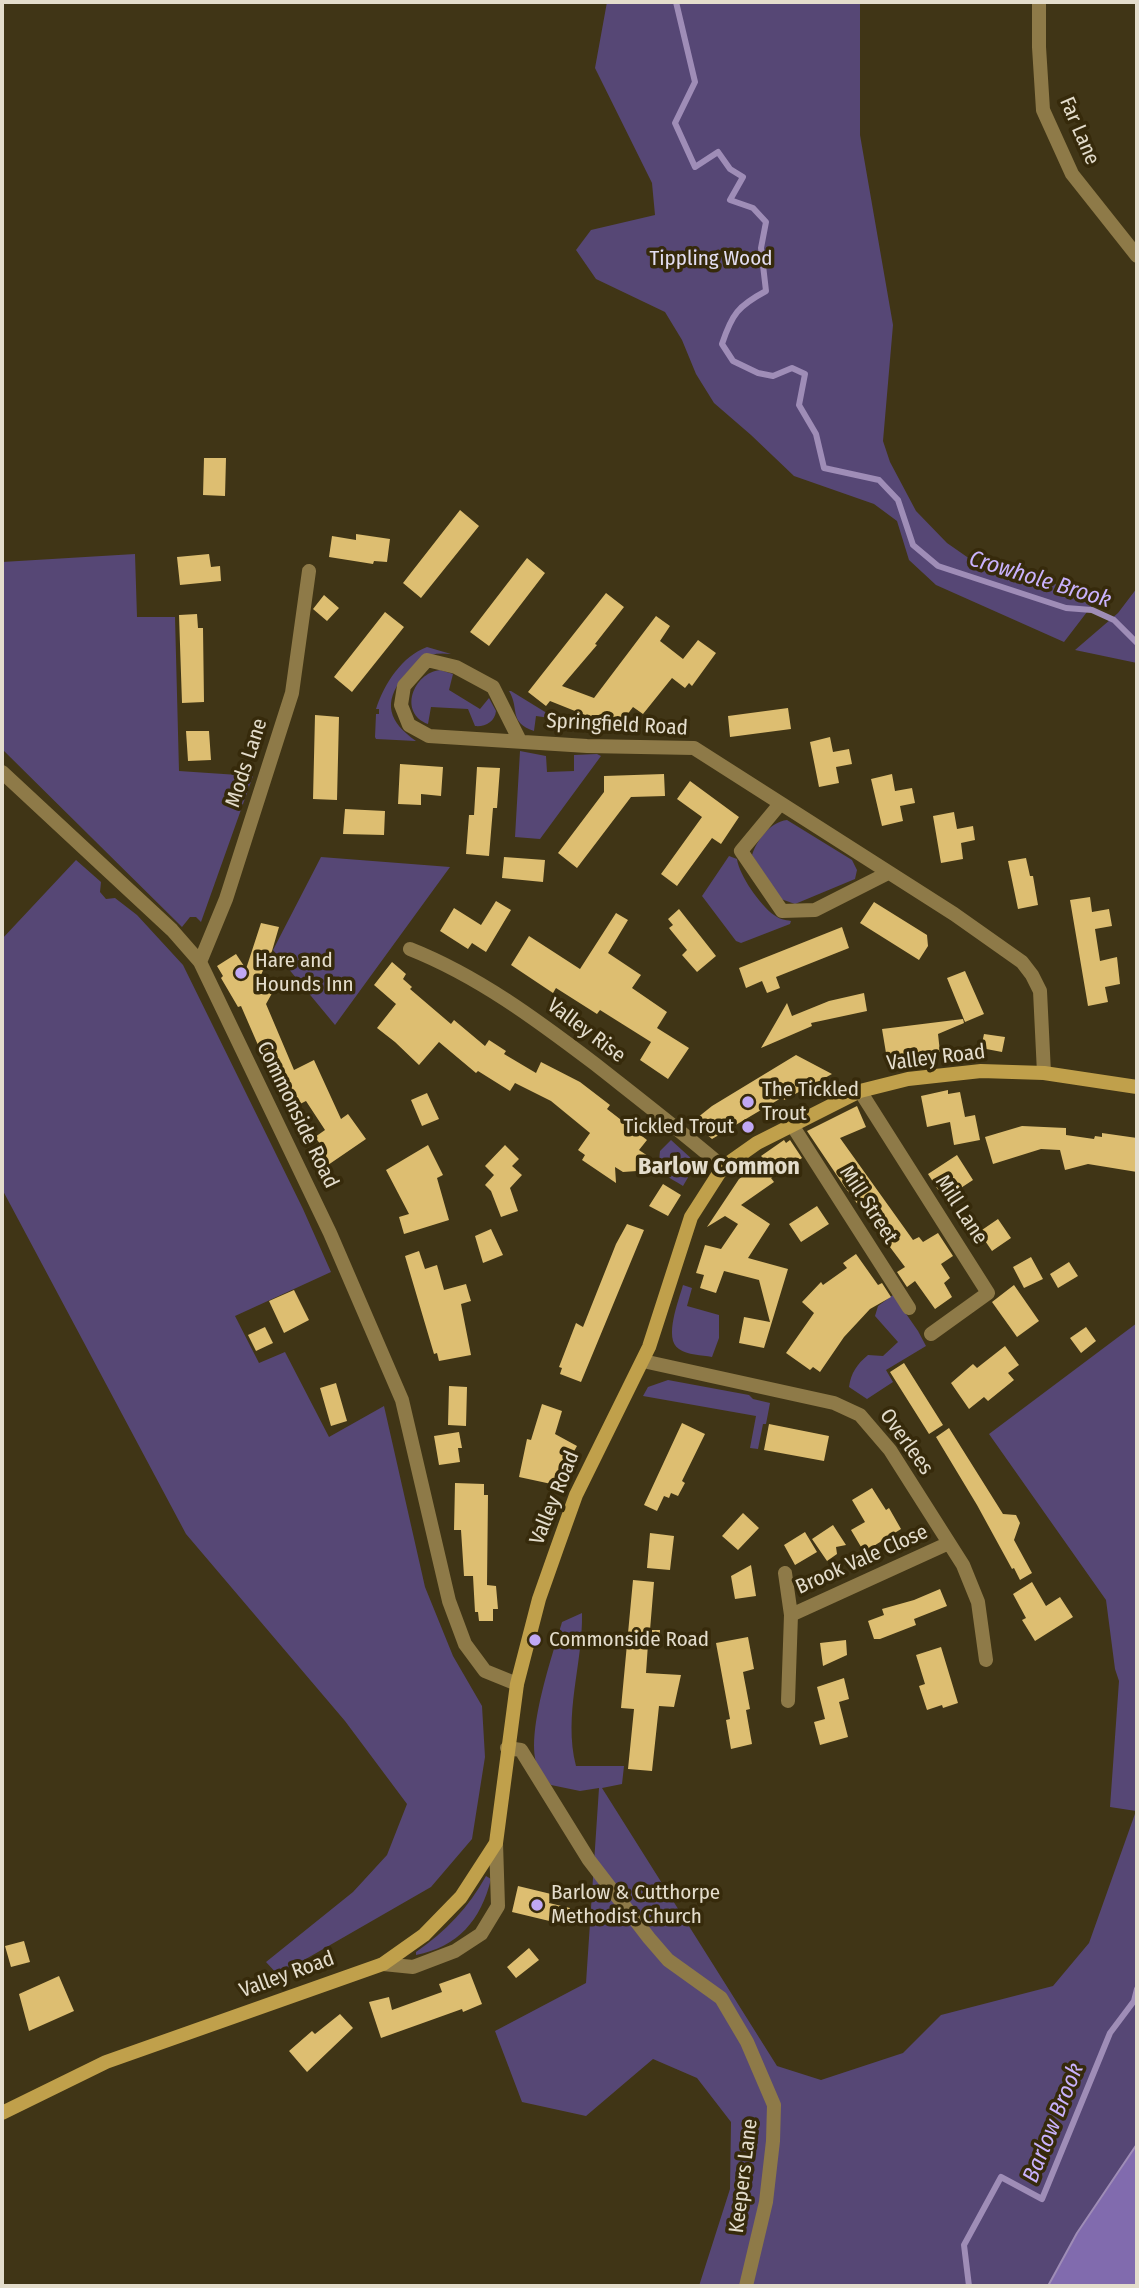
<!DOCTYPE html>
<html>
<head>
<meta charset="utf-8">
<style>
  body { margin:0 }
  #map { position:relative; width:1139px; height:2288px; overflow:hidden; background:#403516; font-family:"Fira Sans Condensed",sans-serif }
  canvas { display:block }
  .frame { position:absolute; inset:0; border:4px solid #e4ddcc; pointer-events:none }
</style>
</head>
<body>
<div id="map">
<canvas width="1139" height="2288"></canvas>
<div class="frame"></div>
</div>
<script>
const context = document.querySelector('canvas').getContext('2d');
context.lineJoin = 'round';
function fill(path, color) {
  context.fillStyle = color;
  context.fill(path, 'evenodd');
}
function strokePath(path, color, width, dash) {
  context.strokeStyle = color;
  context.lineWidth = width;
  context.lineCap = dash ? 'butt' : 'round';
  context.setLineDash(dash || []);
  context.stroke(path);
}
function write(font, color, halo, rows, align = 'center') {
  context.font = font + ' "Fira Sans Condensed",sans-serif';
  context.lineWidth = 7;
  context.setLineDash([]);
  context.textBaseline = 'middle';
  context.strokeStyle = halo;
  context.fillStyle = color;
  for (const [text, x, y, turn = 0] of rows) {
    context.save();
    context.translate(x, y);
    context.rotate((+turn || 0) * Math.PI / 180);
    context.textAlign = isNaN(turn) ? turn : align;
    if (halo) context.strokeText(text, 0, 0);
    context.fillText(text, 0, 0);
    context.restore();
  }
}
const green = new Path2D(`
  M607 2H860V135L893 325 883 441 890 462 916 511 947 543 980 566 1100 595 1064 642 936 585 909 560 897 521 874 504 794 476 751 435 714 403 696 374 682 340 665 312 596 279 576 250 591 230 655 215 652 183 595 68Z
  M135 554 137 617H175L179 771 253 776 201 922 196 917H190L182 927 2 749V562Z
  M1137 588V663L1075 650 1118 613Z
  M427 647 451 654C429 651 418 659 404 676 382 703 389 722 416 741L376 739 375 737 376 714H379V709H376C384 684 402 656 427 647Z
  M440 670 453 674 449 690 480 709 489 698 496 711C495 722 485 727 475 726L468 709 431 707 428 724C398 713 413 673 440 670Z
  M509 691H511L576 731H550V718L536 716 534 731C508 722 520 709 509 691Z
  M520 751 546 756 547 772 574 771V755L597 754 601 756 540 839 515 837Z
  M787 820 852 860 857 870 855 879 795 904 781 899 752 855C757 840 770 822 787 820Z
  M729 856 737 859C739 875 760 905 774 915 779 919 785 920 791 921L790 924 741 943 736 941 702 896Z
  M321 857 450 867 335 1025 273 950Z
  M76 860 101 882 100 892 106 899 115 898 137 915 183 965 303 1209 331 1272 235 1316 259 1363 285 1352 329 1437 384 1406 425 1587 453 1656 482 1706 485 1757 472 1839 431 1887 278 1975 266 1962 353 1892 387 1855 407 1804 345 1721 186 1534 2 1189V939Z
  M671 1140 693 1160 690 1174 683 1186C666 1175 657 1174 660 1151Z
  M683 1285 692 1288 687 1306 719 1315V1338L712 1357C702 1355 687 1355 679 1349 663 1339 679 1300 683 1285Z
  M893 1295 918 1331 926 1346 886 1370 893 1382 867 1399 849 1387C851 1373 857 1364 868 1355L883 1356 898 1342 875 1316 878 1306Z
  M1137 1323V2286H699L730 2189 731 2122 697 2078 653 2059 586 2116 522 2102 495 2031 586 1983 599 1788 580 1791 551 1785C547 1779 541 1773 538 1767 524 1737 553 1654 562 1622L582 1613C583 1665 563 1714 576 1766H624L622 1784 602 1788 777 2066 821 2080 903 2053 941 2015 1053 1986 1089 1943 1136 1811 1110 1807 1119 1681 1115 1669 1106 1600 989 1434Z
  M668 1380 749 1395 753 1399 770 1403 766 1424H763L758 1449 750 1448 756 1416 643 1396 648 1387Z
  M486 1876 491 1879C481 1920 458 1947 416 1955V1952C446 1931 469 1907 486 1876Z`);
const water = new Path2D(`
  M1137 2144V2286H1048L1077 2233Z`);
const stream = new Path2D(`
  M676 2 695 82 675 123 695 167 718 152 730 169 743 177 730 200 753 208 766 222 761 248 766 291C738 306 732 314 722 344L733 361 758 373 773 376 792 368 805 374 799 405 816 434 824 468 879 480 898 500 913 545 938 566 1066 608 1092 610 1114 620 1137 643
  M969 2286 964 2245 1001 2177 1042 2199 1110 2033 1134 2001 1137 1989`);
const building = new Path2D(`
  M204 458H226L225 496 203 495Z
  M460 510 479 526 421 598 403 583Z
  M356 534 390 539 387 562 374 561 373 564 329 557 332 536 356 540Z
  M209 554 211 567 220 566 221 581 180 585 177 557Z
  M527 558 545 573 489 646 470 632Z
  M606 593 624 607 595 644 597 645 562 686 594 698 656 616 670 626 660 641 683 659 698 640 716 653 692 686 689 683 685 688 672 678 643 714 633 707 620 724 610 716 592 715 590 717 550 701 546 706 528 692Z
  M324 595 339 608 327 621 313 609Z
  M385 612 404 627 352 692 334 677Z
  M197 614 198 628H203L204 702 182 703 179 615Z
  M788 708 791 729 730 737 728 716Z
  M315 715 339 717 337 800 313 799Z
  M186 731H209L211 760 188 761Z
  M830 737 833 752 849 749 852 764 836 767 839 783 819 787 810 742Z
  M400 764 443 767 441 796 421 794V805L398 804Z
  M477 767 500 768 497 808H493L489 856 466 854 469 815H474Z
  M664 774 665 796 631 797 577 868 558 853 604 792V776Z
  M892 774 895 791 912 788 915 803 900 806 903 821 882 826 871 779Z
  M690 781 739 817 721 844 712 838 677 886 661 874 702 817 677 799Z
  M345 809 385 811 384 835 343 834Z
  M954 812 957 829 973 826 975 840 961 843 963 859 941 863 933 816Z
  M504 857 545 860 543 882 502 878Z
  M1026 858 1030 876H1033L1038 905 1018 909 1008 861Z
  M1090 897 1092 912 1109 909 1112 926 1095 929 1100 961 1117 957 1120 984 1105 987 1108 1002 1088 1006 1070 900Z
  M496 901 511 910 486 952 472 943 468 949 440 931 454 908 481 925Z
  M874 902 927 935 928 946 919 960 860 923Z
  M679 909 716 956 697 972 682 955 687 950 669 928 673 925 668 919Z
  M616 913 628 920 608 953 641 975 632 988 667 1012 657 1028 689 1048 668 1079 640 1060 651 1042 600 1010 597 1014 556 988 553 993 511 965 529 936 580 969Z
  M261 923 279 927 272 951 260 977 276 986 266 1004 294 1070 314 1060 341 1119 348 1114 366 1139 328 1165 319 1153 324 1149 315 1137 325 1130 306 1101 298 1105 287 1081 278 1091 241 1006 238 1007 221 978 223 976 217 966 236 954 246 969Z
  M842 927 849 948 776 977 780 988 767 993 762 981 746 988 739 968Z
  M392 962 406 974 403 979 412 987 410 989 451 1024 454 1020 485 1046 489 1040 506 1051 504 1054 536 1073 541 1062 580 1082 610 1105 607 1109 647 1140 639 1150 648 1156 637 1171 623 1172 615 1167 616 1183 582 1160 585 1155 578 1150 590 1133 551 1101 515 1083 510 1091 478 1071 476 1073 439 1042 419 1065 395 1042 377 1028 396 1004 374 985Z
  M965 971 984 1014 965 1022 947 978Z
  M864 993 867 1011 811 1023 812 1026 761 1048 787 1003 792 1016 829 1001Z
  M963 1019 964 1023 938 1034 940 1052 887 1059 882 1029Z
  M984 1034 1005 1037 1002 1052 981 1048Z
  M796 1055 832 1074 784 1100 783 1097 712 1139 692 1122 712 1106Z
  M948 1090V1094L960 1092 965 1117 975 1115 980 1140 954 1145 950 1122 927 1127 921 1096Z
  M427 1093 439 1119 422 1126 411 1100Z
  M857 1106 866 1127 840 1138 913 1240 919 1237 923 1242 938 1233 953 1256 941 1264 950 1278 944 1283 952 1297 935 1309 915 1281 907 1287 897 1272 905 1267 844 1186 807 1131Z
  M1022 1126 1066 1128V1135L1094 1139 1095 1136 1102 1137V1133L1137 1138V1172L1088 1164 1065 1170 1060 1150 1041 1149 993 1164 985 1137Z
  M784 1140 786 1143 790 1140 802 1158 771 1178 774 1182 741 1205 770 1224 748 1258 788 1269 764 1348 739 1343 744 1317 770 1322 759 1280 724 1271 716 1293 700 1288 704 1275 696 1273 705 1245 721 1249 738 1224 725 1216 707 1227 739 1179 746 1174 744 1171 763 1158 761 1156Z
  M428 1145 443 1175 437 1178 449 1220 404 1234 399 1217 409 1214 386 1170Z
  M505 1145 519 1159 512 1166 522 1175 510 1188 518 1211 501 1217 491 1191 485 1185 494 1175 485 1166Z
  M957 1155 973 1180 944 1199 928 1174Z
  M663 1184 681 1195 668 1216 649 1206Z
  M817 1206 829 1224 801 1242 789 1224Z
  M998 1219 1011 1238 992 1251 979 1232Z
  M627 1224 644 1230 581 1382 560 1374 562 1368 559 1367 576 1323 583 1327 616 1244Z
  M491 1229 503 1255 483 1263 475 1236Z
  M419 1251 425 1269 437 1265 444 1290 466 1284 471 1301 461 1304 471 1355 439 1361 437 1353 434 1354 405 1256Z
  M856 1254 878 1285 882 1283 891 1297 870 1309 844 1337 820 1372 813 1367 810 1370 786 1353 814 1313 802 1302 821 1282 823 1285 847 1268 843 1263Z
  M1031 1257 1043 1279 1024 1288 1013 1267Z
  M1069 1262 1078 1276 1058 1288 1050 1274Z
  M1014 1285 1039 1321 1017 1337 992 1302Z
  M294 1290 309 1320 284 1333 269 1301Z
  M265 1327 273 1343 256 1351 248 1335Z
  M1086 1327 1096 1341 1081 1353 1070 1338Z
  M1005 1346 1019 1365 1008 1373 1014 1380 988 1401 984 1397 969 1409 951 1383 973 1364 977 1368Z
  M904 1363 943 1425 929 1434 890 1372Z
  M336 1383 347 1421 331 1426 320 1388Z
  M449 1386 467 1387 466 1426 448 1425Z
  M542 1404 562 1411 555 1434 577 1446 566 1466 562 1465 556 1485 519 1477 527 1439 531 1440Z
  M682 1423 705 1434 682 1481 685 1483 678 1496 671 1493 669 1498 664 1496 657 1511 644 1505Z
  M769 1424 829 1436 824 1461 764 1450Z
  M949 1428 1003 1514 1016 1515 1020 1523 1014 1540 1032 1573 1020 1580 1014 1568 1012 1569 977 1505 936 1437Z
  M459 1432 462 1448H458L460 1462 439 1465 434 1436Z
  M455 1483 484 1484V1495H488L487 1585 496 1586 498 1609H493V1621H479L478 1612H475L473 1576H464L461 1530H454Z
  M872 1488 886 1510 889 1508 901 1529 864 1552 851 1530 865 1522 852 1500Z
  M743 1513 759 1528 738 1550 722 1536Z
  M833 1525 846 1545 836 1547 837 1554 827 1561 812 1539Z
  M805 1532 817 1552 795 1565 784 1545Z
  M650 1533 674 1536 670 1570 647 1568Z
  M751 1565 756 1596 735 1599 731 1576Z
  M633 1580 654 1582 650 1630H660L659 1645 648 1644 646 1673 681 1675 674 1707 659 1706 652 1771 628 1769 634 1709 621 1708Z
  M1032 1582 1046 1606 1060 1597 1073 1617 1035 1641 1022 1620 1026 1618 1013 1594Z
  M940 1589 947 1606 914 1619 916 1625 880 1639H874L868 1621 884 1615 882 1609 914 1600Z
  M748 1637 754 1669 743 1672 750 1709 746 1710 752 1744 731 1749 726 1720 730 1719 716 1643Z
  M846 1640 847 1655 823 1666 820 1643Z
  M941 1647 958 1703 943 1708 942 1705 927 1710 919 1686 925 1684 916 1655Z
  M844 1678 849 1699 839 1702 848 1737 820 1745 814 1722 825 1719 817 1687Z
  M518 1886 551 1894 549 1903 570 1908 566 1925 512 1912Z
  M24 1941 30 1962 11 1967 5 1946Z
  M529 1948 539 1960 516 1978 507 1967Z
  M470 1973 482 2004 463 2012 462 2009 381 2038 369 2002 389 1997 392 2010 442 1992 439 1984Z
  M59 1976 74 2011 29 2031 19 1994Z
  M340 2014 353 2028 307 2072 289 2051 312 2031 315 2034Z`);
const street = new Path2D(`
  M1039 2V47L1043 110 1072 174 1137 256
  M520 741 493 687 456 667 427 660 404 686 401 705 409 725 429 736 587 746 694 748 954 914 1022 962 1032 975 1040 991 1044 1073
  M2 772 172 930 200 962 330 1233 402 1400 449 1601 465 1644 485 1671 517 1684
  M780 804 741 851 782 911 815 910 888 873
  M410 949C478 976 537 1020 595 1064 638 1098 681 1131 723 1167
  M200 962 226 899 292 693 309 571
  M860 1091 988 1293 931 1334
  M792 1125 909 1308
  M643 1361 834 1403 860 1415 890 1450 963 1565 978 1602 986 1660
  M785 1573 791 1615
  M788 1701 791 1615 949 1543
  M507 1748 521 1750 589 1860 649 1938 668 1960 721 1998 747 2042 774 2105 773 2141 766 2202 746 2286
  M383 1964 413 1967 455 1951 481 1934 498 1906 496 1843`);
const secondary = new Path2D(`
  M2 2113 106 2062 383 1964 424 1935 461 1897 496 1843 517 1684 539 1599 557 1548 576 1495 649 1347 691 1217 723 1167 757 1143 860 1091 908 1079 981 1071 1044 1073 1137 1087`);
const markers = [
  [241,973,7,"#c0a8f4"],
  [748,1102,7,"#c0a8f4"],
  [748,1127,7,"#c0a8f4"],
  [535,1640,7,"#c0a8f4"],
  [537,1905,7,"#c0a8f4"]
];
const streetNames = [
  ["Far Lane",1079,131,67],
  ["Springfield Road",617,725,3],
  ["Mods Lane",247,763,-72],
  ["Valley Rise",586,1031,37],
  ["Valley Road",936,1058,-7],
  ["Commonside Road",297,1115,64],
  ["Mill Street",868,1205,57],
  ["Mill Lane",961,1210,57],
  ["Overlees",906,1442,54],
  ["Valley Road",555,1498,-68],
  ["Brook Vale Close",862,1560,-24],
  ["Valley Road",287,1975,-20],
  ["Keepers Lane",744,2176,-83]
];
const parkNames = [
  ["Tippling Wood",711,259]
];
const poiNames = [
  ["Hare and",255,961],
  ["Hounds Inn",255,985],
  ["The Tickled",762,1090],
  ["Trout",762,1114],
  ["Tickled Trout",734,1127,"right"],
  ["Commonside Road",549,1640],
  ["Barlow & Cutthorpe",551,1893],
  ["Methodist Church",551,1917]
];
const waterNames = [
  ["Crowhole Brook",1040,580,17],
  ["Barlow Brook",1054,2123,-68]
];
const quarterNames = [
  ["Barlow Common",719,1167]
];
fill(green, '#564775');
fill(water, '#816bae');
strokePath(water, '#9f8db7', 2);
strokePath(stream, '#9f8db7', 6);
fill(building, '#ddbe71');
strokePath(street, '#8e7a48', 14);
strokePath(secondary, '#c0a04b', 14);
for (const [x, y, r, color] of markers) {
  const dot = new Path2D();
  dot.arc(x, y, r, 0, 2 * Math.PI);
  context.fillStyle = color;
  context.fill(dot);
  strokePath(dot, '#362a0b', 2.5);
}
write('21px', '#e4ddcc', '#362a0b', streetNames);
write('21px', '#e3def1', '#362a0b', parkNames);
write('21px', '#e4ddcc', '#362a0b', poiNames, 'left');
write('italic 23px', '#c9b2fd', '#362a0b', waterNames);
write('bold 24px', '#e4ddcc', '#362a0b', quarterNames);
</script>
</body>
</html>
